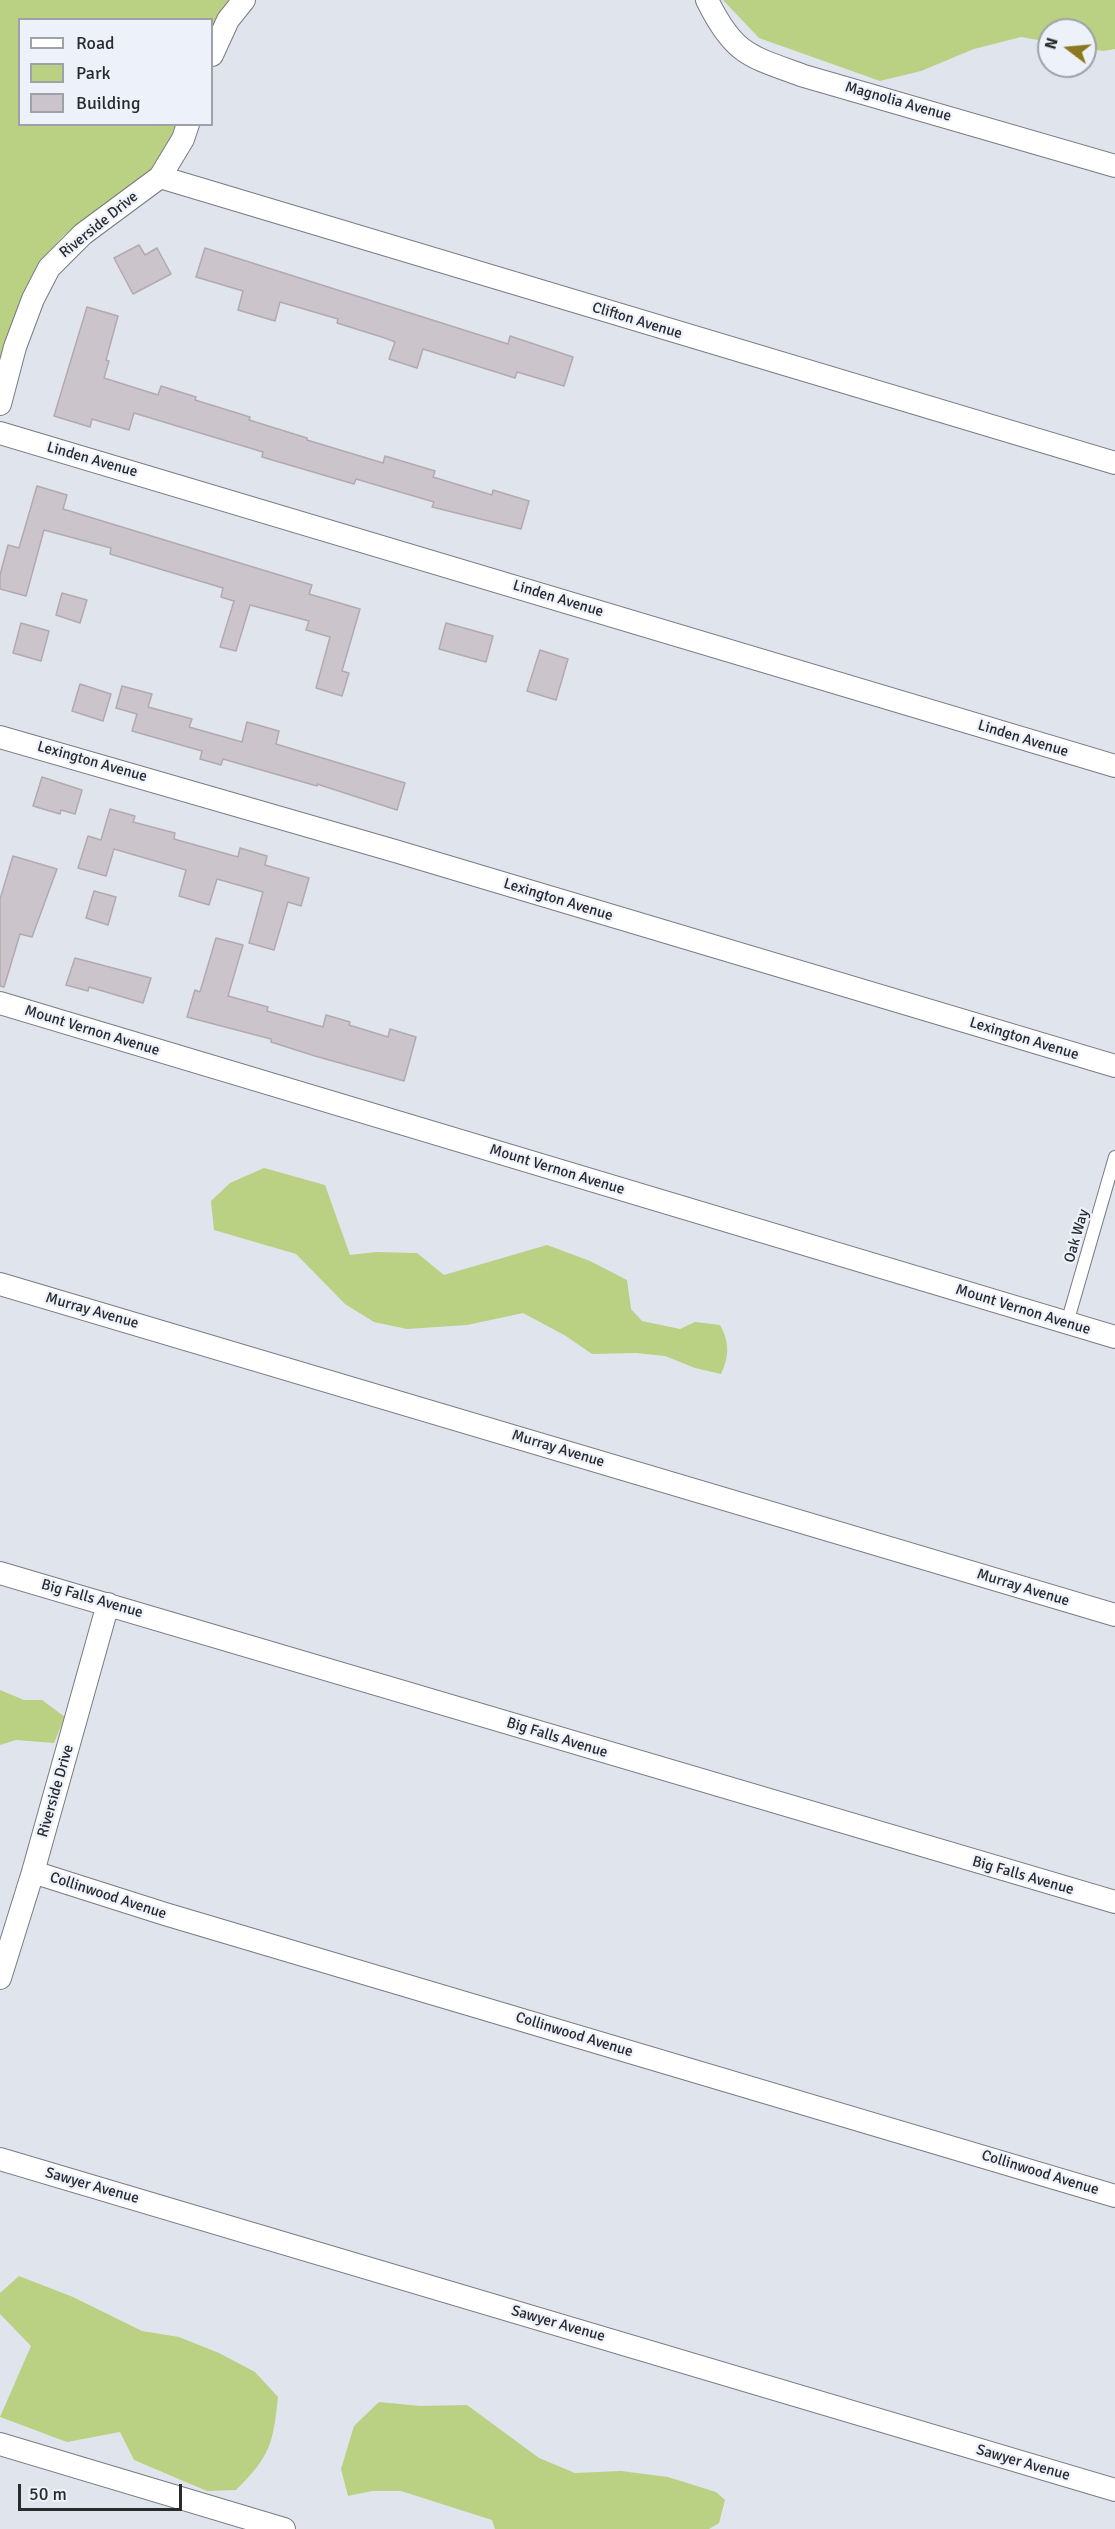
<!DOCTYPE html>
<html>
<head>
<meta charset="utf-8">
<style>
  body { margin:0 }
  #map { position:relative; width:1115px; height:2529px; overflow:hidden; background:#e0e4ec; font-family:Signika,sans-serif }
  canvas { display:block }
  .legend { position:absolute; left:18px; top:18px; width:195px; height:108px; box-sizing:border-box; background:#edf1fa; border:2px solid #9ea1a8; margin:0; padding:8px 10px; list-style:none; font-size:18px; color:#282a2d }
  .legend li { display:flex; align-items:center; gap:12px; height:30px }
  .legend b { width:30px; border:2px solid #9ea1a8 }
  .north { position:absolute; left:1037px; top:18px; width:60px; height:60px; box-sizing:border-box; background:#edf1fa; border:2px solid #9ea1a8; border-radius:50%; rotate:286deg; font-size:16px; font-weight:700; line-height:24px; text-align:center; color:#282a2d }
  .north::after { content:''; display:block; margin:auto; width:21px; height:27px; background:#8c791e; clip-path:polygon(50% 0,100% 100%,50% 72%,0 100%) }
  .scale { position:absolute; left:18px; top:2484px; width:164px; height:27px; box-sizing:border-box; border:3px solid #282a2d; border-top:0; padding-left:8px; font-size:18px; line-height:21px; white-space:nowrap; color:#282a2d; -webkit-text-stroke:4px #edf1fa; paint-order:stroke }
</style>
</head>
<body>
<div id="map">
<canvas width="1115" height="2529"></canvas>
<ul class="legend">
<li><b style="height:8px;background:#fff"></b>Road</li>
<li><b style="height:16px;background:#bad083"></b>Park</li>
<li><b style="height:16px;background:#ccc4cb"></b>Building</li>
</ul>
<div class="north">N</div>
<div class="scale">50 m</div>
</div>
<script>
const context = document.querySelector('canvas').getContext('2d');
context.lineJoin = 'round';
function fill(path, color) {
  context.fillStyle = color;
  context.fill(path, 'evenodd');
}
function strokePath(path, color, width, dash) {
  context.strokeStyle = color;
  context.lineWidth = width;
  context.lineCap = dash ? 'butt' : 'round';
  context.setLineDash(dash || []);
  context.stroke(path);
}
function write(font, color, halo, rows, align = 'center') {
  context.font = font + ' Signika,sans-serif';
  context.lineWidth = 4.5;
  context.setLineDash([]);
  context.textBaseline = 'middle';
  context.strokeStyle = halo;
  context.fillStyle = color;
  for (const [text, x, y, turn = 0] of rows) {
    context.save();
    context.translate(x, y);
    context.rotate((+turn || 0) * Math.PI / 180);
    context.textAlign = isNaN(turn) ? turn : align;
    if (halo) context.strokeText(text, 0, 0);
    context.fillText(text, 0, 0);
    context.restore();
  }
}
const green = new Path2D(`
  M0 0H244L212 36V20H20V124L180 125 161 158 135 188 64 235 37 265 0 373Z
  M723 0H1115V49L1103 51 1085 48V30H1049V42L1021 37 974 49 921 71 880 81 759 38Z
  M264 1168 325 1185 350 1255 376 1252 417 1253 444 1275 547 1245 590 1261 627 1280 631 1309 642 1321 680 1329 695 1322 720 1325C730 1343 729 1357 721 1374L695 1368 665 1356 636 1353 592 1354 566 1336 523 1313 467 1325 407 1329 374 1322 345 1304 296 1254 214 1230 211 1201 230 1183Z
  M0 1690 24 1700H42L65 1717 54 1743 16 1740 0 1745Z
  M19 2276 73 2297 142 2331 179 2337 219 2353 255 2372 278 2397C273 2445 270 2456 236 2490L207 2491 134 2460 120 2432 67 2442 0 2417 31 2346 0 2314V2293Z
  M379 2402 420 2406 467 2405 539 2458 575 2473 621 2471 668 2477 716 2492 725 2500 719 2523 709 2529H495L492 2520 401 2491H372L348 2496 341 2469 354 2426Z`);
const building = new Path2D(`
  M139 245 145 255 157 248 171 274 133 294 114 258Z
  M205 248 508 344 510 336 573 357 564 386 517 372 515 378 423 349 417 368 389 359 395 342 385 338 337 323 338 319 280 302 275 321 238 310 243 291 196 277Z
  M87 307 118 316 106 360 109 361 104 378 158 395 161 386 196 397 195 400 250 417 249 420 307 438V440L383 463 385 456 435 471 433 477 492 495 493 490 529 501 521 529 432 507 434 502 356 479 354 484 262 457 263 452 134 413 129 430 92 419 90 427 54 416Z
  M37 486 67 495 63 509 312 585 309 594 360 609 342 671 349 673 342 696 316 688 330 637 306 630 309 621 250 605 236 651 220 647 234 601 221 597 223 588 110 554 111 548 44 530 26 596 0 589V575L8 545 19 548Z
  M62 593 87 600 80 623 56 615Z
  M21 623 49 631 41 661 13 653Z
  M446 623 493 636 486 662 439 649Z
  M540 650 568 659 556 700 527 691Z
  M80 684 111 694 103 721 72 711Z
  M122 686 152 694 148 707 192 719 189 727 242 742 247 722 279 731 276 744 405 783 397 810 317 784V786L223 759 221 765 200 759 202 751 132 731 137 714 116 708Z
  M42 777 82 790 75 814 61 810 60 814 33 806Z
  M110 809 135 816 133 822 175 833 174 839 238 857 240 848 267 856 265 865 309 878 301 906 288 902 274 950 249 943 263 892 217 879 209 905 179 896 186 870 114 849 106 876 78 868 88 836 101 840Z
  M13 856 57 869 32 937 20 934 4 987 0 986V899Z
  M94 891 116 897 108 925 86 918Z
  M216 938 243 945 228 996 268 1007 267 1011 323 1027 326 1015 350 1022 349 1025 388 1037 390 1029 416 1037 404 1081 315 1056 271 1042V1039L187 1017 195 990 200 992Z
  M75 958 151 978 143 1003 89 987 88 991 66 985Z`);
const service = new Path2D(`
  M1067 1323 1115 1157`);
const minor = new Path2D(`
  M707 0C734 55 749 56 804 76L1115 166
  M212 55 228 20 244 0
  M160 177 1115 463
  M0 404 15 347 33 299 49 268 83 234 160 177 183 139 188 124
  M0 433 1115 766
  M0 737 395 851 1115 1066
  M0 1003 1115 1337
  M0 1284 1115 1615
  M0 1573 1115 1902
  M33 1872 165 1914 1115 2196
  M0 1978 33 1872 108 1604
  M0 2159 1115 2490
  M0 2444 284 2529`);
const streetNames = [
  ["Magnolia Avenue",898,102,16],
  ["Riverside Drive",99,225,-39],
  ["Clifton Avenue",637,321,17],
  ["Linden Avenue",92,460,16],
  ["Linden Avenue",558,599,17],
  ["Linden Avenue",1023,739,17],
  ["Lexington Avenue",92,762,16],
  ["Lexington Avenue",558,900,17],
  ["Mount Vernon Avenue",92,1031,17],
  ["Lexington Avenue",1024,1039,17],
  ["Mount Vernon Avenue",557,1170,17],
  ["Oak Way",1077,1236,-74],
  ["Mount Vernon Avenue",1023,1310,17],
  ["Murray Avenue",92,1311,16],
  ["Murray Avenue",558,1449,17],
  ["Murray Avenue",1023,1588,17],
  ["Big Falls Avenue",92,1599,16],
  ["Big Falls Avenue",557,1738,17],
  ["Riverside Drive",56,1791,-74],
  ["Big Falls Avenue",1023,1876,16],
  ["Collinwood Avenue",108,1896,18],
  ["Collinwood Avenue",574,2035,17],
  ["Collinwood Avenue",1040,2173,17],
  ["Sawyer Avenue",92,2186,16],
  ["Sawyer Avenue",558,2324,16],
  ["Sawyer Avenue",1023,2463,16]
];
fill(green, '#bad083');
fill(building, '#ccc4cb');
strokePath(building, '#b1aab0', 1.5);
strokePath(service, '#787b83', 14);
strokePath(minor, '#787b83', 24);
strokePath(service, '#fff', 12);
strokePath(minor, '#fff', 22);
write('15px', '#282a2d', '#edf1fa', streetNames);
</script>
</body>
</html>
